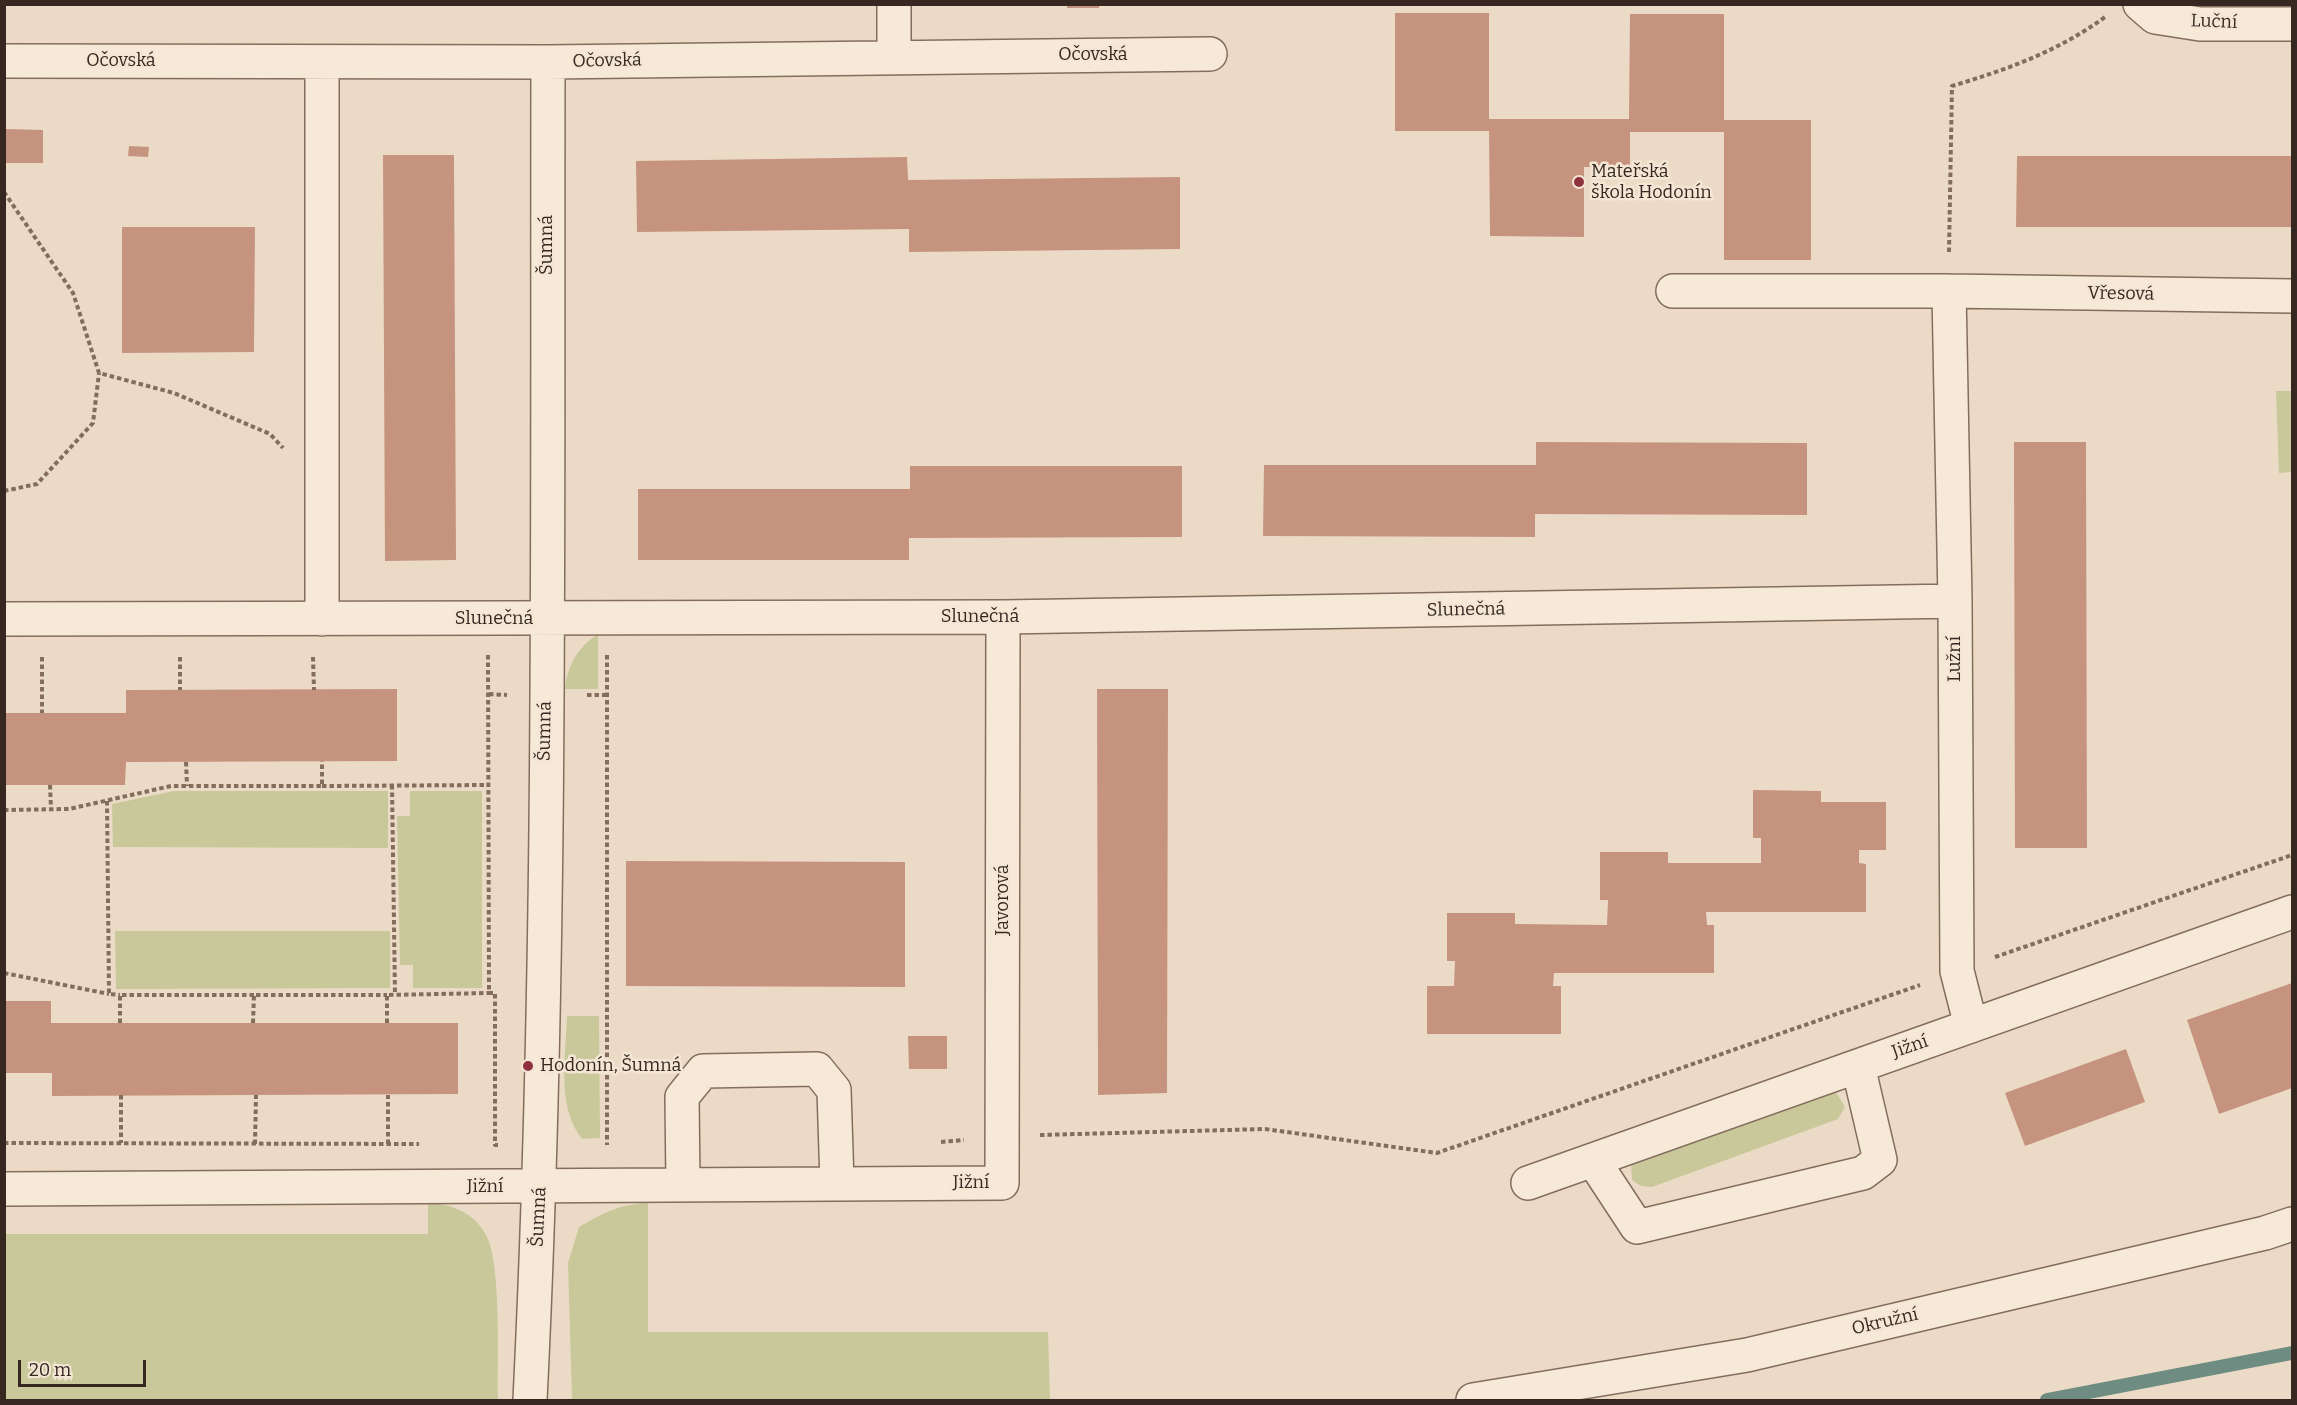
<!DOCTYPE html>
<html>
<head>
<meta charset="utf-8">
<style>
  body { margin:0 }
  #map { position:relative; width:2297px; height:1405px; overflow:hidden; background:#ebdbc6; font-family:Bitter,serif }
  canvas { display:block }
  .frame { position:absolute; inset:0; border:6px solid #362820; pointer-events:none }
  .scale { position:absolute; left:18px; top:1360px; width:128px; height:27px; box-sizing:border-box; border:3px solid #362820; border-top:0; padding-left:8px; font-size:18px; line-height:21px; white-space:nowrap; color:#362820; -webkit-text-stroke:4px #f3e6d5; paint-order:stroke }
</style>
</head>
<body>
<div id="map">
<canvas width="2297" height="1405"></canvas>
<div class="frame"></div>
<div class="scale">20 m</div>
</div>
<script>
const context = document.querySelector('canvas').getContext('2d');
context.lineJoin = 'round';
function fill(path, color) {
  context.fillStyle = color;
  context.fill(path, 'evenodd');
}
function strokePath(path, color, width, dash) {
  context.strokeStyle = color;
  context.lineWidth = width;
  context.lineCap = dash ? 'butt' : 'round';
  context.setLineDash(dash || []);
  context.stroke(path);
}
function write(font, color, halo, rows, align = 'center') {
  context.font = font + ' Bitter,serif';
  context.lineWidth = 5;
  context.setLineDash([]);
  context.textBaseline = 'middle';
  context.strokeStyle = halo;
  context.fillStyle = color;
  for (const [text, x, y, turn = 0] of rows) {
    context.save();
    context.translate(x, y);
    context.rotate((+turn || 0) * Math.PI / 180);
    context.textAlign = isNaN(turn) ? turn : align;
    if (halo) context.strokeText(text, 0, 0);
    context.fillText(text, 0, 0);
    context.restore();
  }
}
const green = new Path2D(`
  M2276 391H2292V472L2279 473Z
  M598 634V689H565C567 666 578 647 598 634Z
  M174 791H388V848L113 847 112 804Z
  M410 791H482V988H413V965H400L397 816H410Z
  M115 931H390V988L116 989Z
  M567 1016H599L600 1138 582 1139C556 1106 566 1055 567 1016Z
  M1834 1089 1845 1107 1838 1119 1652 1187 1641 1186 1632 1180 1631 1162Z
  M428 1202C452 1205 474 1212 486 1235 502 1265 497 1363 498 1400H5L4 1234H428Z
  M648 1203V1332H1048L1050 1400H572L568 1263 579 1227C603 1213 620 1204 648 1203Z`);
const stream = new Path2D(`
  M2047 1400 2292 1353`);
const building = new Path2D(`
  M1067 4H1099V8H1067Z
  M1395 13H1489V119H1629L1630 14H1724V120H1811V260H1724V132H1630V167H1584V237L1490 236 1489 131H1395Z
  M5 129 43 130V163H5Z
  M129 146 149 147 148 157 128 156Z
  M383 155H454L456 560 385 561Z
  M2017 156H2292V227H2016Z
  M907 157 908 180 1180 177V249L909 252V229L637 232 636 161Z
  M122 227H255L254 352 122 353Z
  M1536 442 1807 443V515L1535 514V537L1263 536 1264 465H1536Z
  M2014 442H2086L2087 848H2015Z
  M910 466H1182V537L909 538V560H638V489H910Z
  M397 689V761L126 762 125 785H4V713H126V690Z
  M1097 689H1168L1167 1093 1098 1095Z
  M1753 790 1821 791V802H1886V850H1859V863L1866 864V912H1706L1707 925H1714V973H1554L1553 986H1561V1034H1427V986H1454L1455 961H1447V913H1515V924L1607 925 1608 900H1600V852H1668V863H1761V838H1753Z
  M626 861 905 862V987L626 986Z
  M2292 983V1088L2219 1114 2187 1020Z
  M4 1001H51V1023H458V1094L52 1096V1073H4Z
  M908 1036H947V1069H909Z
  M2126 1049 2145 1102 2025 1146 2005 1093Z`);
const path = new Path2D(`
  M4 192 73 293 99 373 174 393 270 434 283 448
  M1949 252 1952 86C2008 69 2057 52 2105 17
  M4 491 37 484 93 423 99 373
  M488 655 489 993H495V1145H498
  M607 655V1145
  M42 657V713
  M180 657V690
  M313 657 314 690
  M489 694 507 695
  M587 695H607
  M186 762 187 786
  M50 785 51 809
  M392 785 395 995
  M322 786 489 785
  M107 801 109 994 120 995
  M4 810 69 809 171 786H322V761
  M1995 957 2292 855
  M4 973 109 994
  M120 1023V995H254
  M253 1023 254 995H387
  M387 1023V995L489 993
  M121 1095V1143
  M1040 1135 1265 1129 1437 1153 1920 985
  M941 1142 964 1140
  M4 1143 419 1144
  M255 1144 256 1095
  M388 1144V1095`);
const minor = new Path2D(`
  M2140 4 2155 17 2200 24H2292
  M894 56V4
  M4 61 548 62 1210 54
  M1673 291H1949L2292 296
  M1949 291 1955 601 1957 971 1971 1026
  M4 619 1003 617 1955 601
  M322 619V62
  M1593 1160 1637 1227 1863 1173 1880 1160 1858 1066
  M1528 1183 2292 912
  M683 1185 682 1097 703 1071 817 1069 834 1090 837 1183
  M4 1189 1002 1183 1003 617
  M530 1400C552 955 547 508 548 62
  M1473 1400 1747 1355 2265 1233 2292 1224`);
const markers = [
  [1579,182,6,"#8f323e"],
  [528,1066,6,"#8f323e"]
];
const streetNames = [
  ["Luční",2214,22,2],
  ["Očovská",1093,55],
  ["Očovská",121,61],
  ["Očovská",607,61,-1],
  ["Šumná",547,245,-90],
  ["Vřesová",2121,294,1],
  ["Slunečná",1466,610,-1],
  ["Slunečná",980,617],
  ["Slunečná",494,619],
  ["Lužní",1955,659,-90],
  ["Šumná",545,731,-89],
  ["Javorová",1003,900,-90],
  ["Jižní",1910,1047,-19],
  ["Jižní",971,1183],
  ["Jižní",485,1187],
  ["Šumná",539,1217,-87],
  ["Okružní",1885,1322,-13]
];
const poiNames = [
  ["Mateřská",1591,172],
  ["škola Hodonín",1591,193],
  ["Hodonín, Šumná",540,1066]
];
fill(green, '#c8c89a');
strokePath(stream, '#6e8c81', 14);
fill(building, '#c6937f');
strokePath(minor, '#856d5d', 36);
strokePath(path, '#856d5d', 4, [4.5, 3]);
strokePath(minor, '#f6e9d8', 33);
for (const [x, y, r, color] of markers) {
  const dot = new Path2D();
  dot.arc(x, y, r, 0, 2 * Math.PI);
  context.fillStyle = color;
  context.fill(dot);
  strokePath(dot, '#f3e6d5', 2);
}
write('18px', '#362820', '#f3e6d5', streetNames);
write('18px', '#362820', '#f3e6d5', poiNames, 'left');
</script>
</body>
</html>
